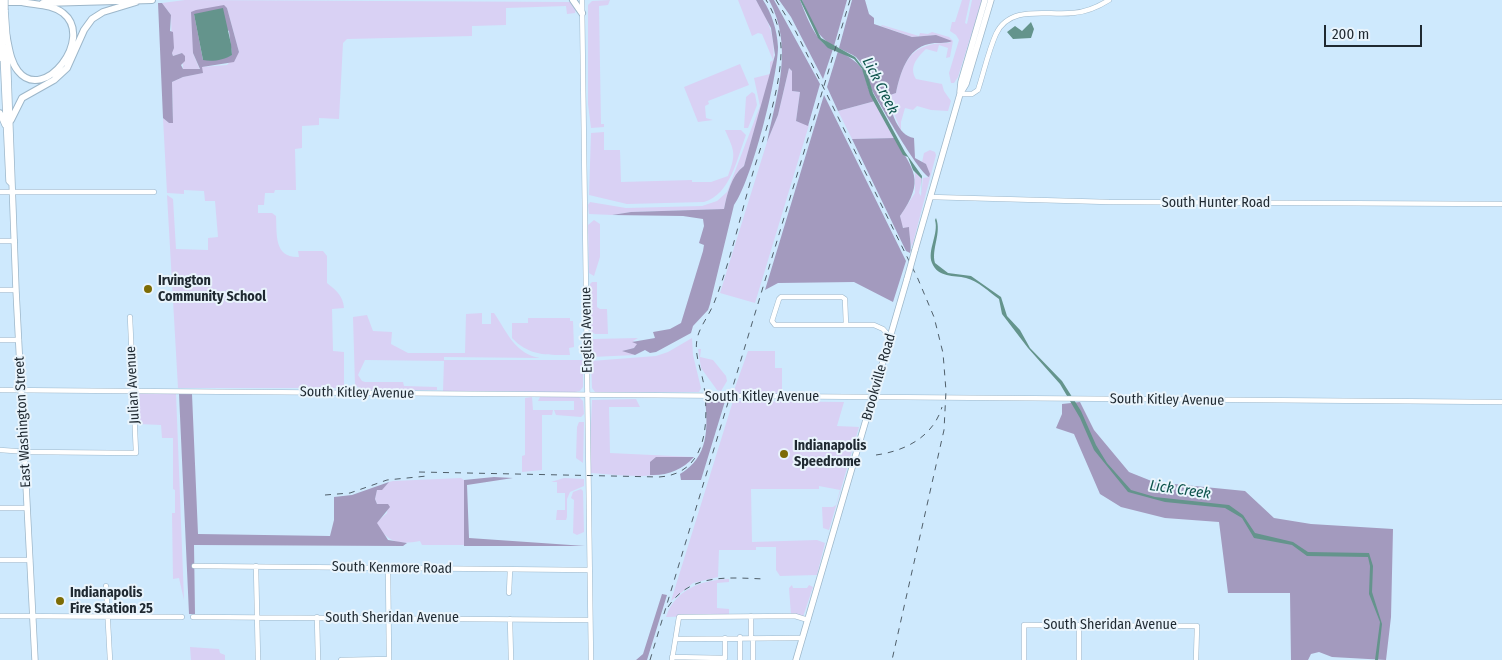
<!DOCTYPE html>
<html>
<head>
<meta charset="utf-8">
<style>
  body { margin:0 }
  #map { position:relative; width:1502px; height:660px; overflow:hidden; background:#cee9fd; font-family:"Fira Sans Condensed",sans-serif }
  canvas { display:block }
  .scale { position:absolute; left:1324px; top:25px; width:98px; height:22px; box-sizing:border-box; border:2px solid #1f2931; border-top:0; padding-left:6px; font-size:15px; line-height:18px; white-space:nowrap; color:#1f2931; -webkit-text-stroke:4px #e9f4fc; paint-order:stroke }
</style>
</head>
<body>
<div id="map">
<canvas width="1502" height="660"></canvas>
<div class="scale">200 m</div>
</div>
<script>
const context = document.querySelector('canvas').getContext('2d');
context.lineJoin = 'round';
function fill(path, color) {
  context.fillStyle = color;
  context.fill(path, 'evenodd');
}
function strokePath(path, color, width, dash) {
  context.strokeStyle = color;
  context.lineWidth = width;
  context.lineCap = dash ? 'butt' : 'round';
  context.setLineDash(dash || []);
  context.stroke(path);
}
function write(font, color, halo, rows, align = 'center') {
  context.font = font + ' "Fira Sans Condensed",sans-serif';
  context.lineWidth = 4;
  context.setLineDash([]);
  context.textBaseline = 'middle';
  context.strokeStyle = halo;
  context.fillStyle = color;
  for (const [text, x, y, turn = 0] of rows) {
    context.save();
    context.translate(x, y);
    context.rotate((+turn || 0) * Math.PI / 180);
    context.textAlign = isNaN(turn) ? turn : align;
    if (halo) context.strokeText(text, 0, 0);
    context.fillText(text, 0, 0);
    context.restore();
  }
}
const green = new Path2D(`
  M185 0 570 2 576 8 575 13 567 14 566 6 506 8V25L472 26V36L347 39 343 43 339 119 319 118V125L302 126V148L295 149 296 190H275L274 193H265L264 205H258V213H272L276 216C277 235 274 258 299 257L298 251H323L327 256V283C337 291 343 296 344 308L332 309 333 351 344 352V388H178L167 195 173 199 176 249 208 250V238L218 237 215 201H205L204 191 184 190V194L167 193 163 118 169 123H173L172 82 183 77 202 73 201 67 227 65 239 52 227 8 193 53 200 70 183 69 182 53 173 56 172 53 171 15 162 3Z
  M610 0 608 5 599 6 601 124H604V127L591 128 588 104V5L592 1Z
  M738 0H756C771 23 777 43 772 71L744 166C731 176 727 194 724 209L631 212 612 215 589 214 588 205 590 202 626 208 702 206 717 201 727 192 760 106 754 78 770 74V62L773 60 762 34 758 33 752 36Z
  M962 0H970L965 23 967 24 972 0H982L958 77 954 83H951L949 73 959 40 956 35 950 31 952 22H955Z
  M882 25 919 36 920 33 928 34 932 32 949 37 953 41 950 57 946 58 948 48 939 45 937 52 926 49C919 56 908 66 916 79L942 84 944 91 951 101 948 111 931 110 917 106 913 110 905 108 901 122V131L887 96 896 93C903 59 913 42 950 43L936 35 912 37 881 26Z
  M740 64 749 85 708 101 709 104 705 106 706 118 713 120 698 122 684 87Z
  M789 68 792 71V91L800 92 796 121 809 125 755 303 720 293 767 142 778 115Z
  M752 92 755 94 757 105 748 128H744L746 97Z
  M875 101 895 138 852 139 838 111Z
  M725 130H741L746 135C737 158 731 194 704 202L627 204 589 195 591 133 604 132V150H620L621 182 692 180V182H711L728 176C736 154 735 152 725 130Z
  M930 150 935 152 936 155 912 247 909 234 901 225 900 216 915 193V171L922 179 919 193 921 196 923 178 929 177 926 164 922 162 924 153Z
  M594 220 600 224V257L594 276 589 273 588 225Z
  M592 282H597V307L600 309H607L608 334H595L590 331V284Z
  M482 313V324H491V313H494C507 332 515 354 540 358L444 357V360H583V387L580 391 575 392 443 391 444 361 365 360 358 375 362 381 365 382H403L404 386 437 387V390H362L355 385 353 317 367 315 373 331 392 332 391 344 408 353H465L466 314Z
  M528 318H570V321H573L574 347 569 348 570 355C546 355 529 356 512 338V323H528Z
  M638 338 633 341 638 344 634 348 623 351 635 355 592 357 591 341 593 339Z
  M692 338 693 355 701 388 699 392H595L592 388 591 361 656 356 668 352Z
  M698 349H701L700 357 713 360 726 376 727 381 721 391 717 390 701 368Z
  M748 351H775V368H782V393H733Z
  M138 393H176L184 600 179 578 173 579 172 513H175V490L173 489V438H162L161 425 138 424 136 395Z
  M532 397 533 410H553L552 415H542V470L522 472V456L525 455V398Z
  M540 397H579L583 401 584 414 581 417 556 415 554 410H574V401H538Z
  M636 399 640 407H609L610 453 694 457C668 485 622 474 589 473L592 400Z
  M733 401 844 402 837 426 859 427 829 530 823 528 822 507H833L836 505 840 490 819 486V489H751L752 542 817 540 825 543 817 575 780 576 776 570V547H756V550H719L718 577 693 583 671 601Z
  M579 422H584L583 463 576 458 577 427Z
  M461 478 464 480V545H422L420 541C398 545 388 543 376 523L387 513 388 504H377L375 499 377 489H382L389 482 393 481Z
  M564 478 584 479V486L570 492 567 499V517L566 520H556L557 510H565V493H557V482H551Z
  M581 489 583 491 584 532 577 535 573 533 574 500 571 498 573 492Z
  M729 579V582L717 583V608L729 609V615L666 617C675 589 702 580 729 579Z
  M792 585 793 588H807L809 585 813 587 803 617 791 615 789 588Z
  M190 647 219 649 220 653 225 655V660H191Z`);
const forest = new Path2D(`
  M756 0H763C772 14 777 30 778 47 778 76 751 183 734 205L710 304 708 310 693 326 691 333 656 352 650 353 645 350 635 355 622 351 634 348 637 344 632 342 655 338 653 332 670 329 681 323 703 251 704 245 699 243 704 226 703 219 683 216 612 215 631 212 724 209C727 194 731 176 744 166L775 55 771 28Z
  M769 0H774L820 84 808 126 796 121 800 92 792 91V71L789 68 778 115 767 142C777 93 794 47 769 0Z
  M779 0H800C806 15 816 44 833 49L823 79 791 17Z
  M802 0H847L834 46C816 37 810 18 802 0Z
  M852 0H865L869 14 874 18V24L912 37 936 35 952 41C946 44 936 42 929 44 907 48 900 74 896 93L887 96C892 112 897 135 914 138L915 158 926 164 930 174 929 177C919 173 882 108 874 94 867 82 867 68 856 57 852 54 844 51 839 48Z
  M158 3H162L171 15 170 31 173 32 174 48 172 53 173 56 182 53 185 56V61L181 65 183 69H200L193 53 191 12 196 10 224 5 227 8 239 52 234 62 202 67 203 73 183 77 172 82 173 123H169L163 118ZM194 14 229 31 232 55 203 60Z
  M838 51C848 56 861 63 865 75 867 85 869 93 875 101L838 111 827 87Z
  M824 95 906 261 893 302 854 282 778 283 765 290Z
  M895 138C913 171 926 179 900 216L903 228 909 227C909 235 912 246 910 253L906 251 852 139Z
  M179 394H192L198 534 330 536 334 520V497L352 495 389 482 382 490H377L375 499 377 504H388L390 507 377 523 388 540 407 543 403 546 194 545 195 614H189Z
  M726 398 701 480H681L680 474C709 457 708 428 705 399Z
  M1080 402 1094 430 1129 472 1154 482 1245 491 1274 518 1311 524 1393 529 1391 617 1386 660 1332 657 1319 652 1311 654 1308 660H1291L1290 593H1228L1219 522 1165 518 1121 507 1100 494 1074 434 1056 428 1062 414V404Z
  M656 457H694C682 470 667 476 650 475V462Z
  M494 477 513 478 467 485 469 538 585 546H464V480Z
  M662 594 667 595 647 660H636L643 654Z`);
const water = new Path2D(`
  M800 0H802L821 38 855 57 867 73 873 93 905 152 922 176 921 196 922 179 913 170 908 157 903 155 870 95 862 69 854 59 828 48 818 38Z
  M223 8 231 44 232 55C224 60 212 62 203 60L194 14Z
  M1031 22 1034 29 1031 38 1013 39 1007 32 1015 26 1022 31Z
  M936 218C942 233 931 249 935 263L948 273 971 276 1001 297 1007 316 1020 330 1030 348 1062 381 1081 411 1096 445 1107 463 1131 490 1155 497 1229 505 1243 515 1255 533 1293 542 1308 552 1369 553 1373 566 1372 592 1382 624 1378 660H1375L1380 622 1369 594 1370 566 1368 557 1307 556 1292 545 1254 538 1242 518 1225 508 1165 502 1128 492 1094 450 1080 418 1060 384 1028 348 1002 314 999 299C989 292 978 281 966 278 954 275 938 278 932 263 927 250 939 234 935 220Z`);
const minor = new Path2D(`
  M582 0C584 220 586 440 591 660
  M960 94H972L978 90C984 72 988 52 996 34 1010 4 1047 16 1073 13 1086 12 1098 7 1109 0
  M0 192H154
  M930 197 1109 202 1502 204
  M0 241H15
  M0 290H16
  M846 325 845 299 842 297H781L779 299 772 321 775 325H874L883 329 891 338
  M0 340H19
  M0 390 1502 402
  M0 450 29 452 136 453 130 317
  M0 508H27
  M0 560H30
  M194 566 589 570
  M256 566 258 660
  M388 568 389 660
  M106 586 110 660
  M509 593 510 569
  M0 616 182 617
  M193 617 590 620
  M317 617 318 660
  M510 619 511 660
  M751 638V616
  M676 639 802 638
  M672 657 725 658V638
  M341 660 389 659
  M672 660 679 617 795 616 808 620
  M740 660V637
  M753 660V638
  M1024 660V625L1197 626 1196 660
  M1079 660V625`);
const major = new Path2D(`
  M1 10 9 181 11 183
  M5 10 7 38
  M7 47 16 290 35 660
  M960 92 961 82 985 0
  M0 113 5 125
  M915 250 960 94 966 84 991 0
  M796 660 907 279`);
const highway = new Path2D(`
  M573 0 582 13
  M1 2H26
  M43 3 152 0
  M6 34C9 47 10 61 18 71 44 104 95 38 63 13 52 4 36 5 22 2
  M0 58 2 43
  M11 120 22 98 54 80 67 68 84 30 92 19 103 12 136 2`);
const rail = new Path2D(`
  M776 0 796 32 918 279 934 317 943 353 946 391 944 430 892 660
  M876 455C905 451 933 437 942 407
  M419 472 659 477C707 474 709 424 704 386 701 366 691 350 700 330 704 321 710 313 714 303 731 260 741 213 754 169 765 134 782 83 781 47 780 30 775 14 766 0
  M325 495 350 493 387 480 427 476
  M668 607C691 572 730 578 766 579
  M650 660 850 0`);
const majorBridge = new Path2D(`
  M0 0 1 10
  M5 0V10
  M907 279 915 250`);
const markers = [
  [148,289,5,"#7d6c05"],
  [784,454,5,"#7d6c05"],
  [60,601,5,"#7d6c05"]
];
const streetNames = [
  ["South Hunter Road",1216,203],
  ["English Avenue",587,330,-91],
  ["Brookville Road",879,377,-74],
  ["Julian Avenue",133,385,-93],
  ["South Kitley Avenue",357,393,1],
  ["South Kitley Avenue",762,397],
  ["South Kitley Avenue",1167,400,1],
  ["East Washington Street",23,422,-93],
  ["South Kenmore Road",392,568,1],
  ["South Sheridan Avenue",392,618],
  ["South Sheridan Avenue",1110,625]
];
const poiNames = [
  ["Irvington",158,281],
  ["Community School",158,297],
  ["Indianapolis",794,446],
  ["Speedrome",794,462],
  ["Indianapolis",70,593],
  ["Fire Station 25",70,609]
];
const waterNames = [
  ["Lick Creek",880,86,63],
  ["Lick Creek",1180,490,8]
];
fill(green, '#d9d1f4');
fill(forest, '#a39abe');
fill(water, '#64948c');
strokePath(minor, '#9db7ca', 5.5);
strokePath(major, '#9db7ca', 7);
strokePath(highway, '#9db7ca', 8);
strokePath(minor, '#fff', 4.5);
strokePath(major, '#fff', 5.5);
strokePath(highway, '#fff', 6);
strokePath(rail, '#4f5e69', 1, [6, 6]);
strokePath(majorBridge, '#9db7ca', 7, []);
strokePath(majorBridge, '#fff', 5.5);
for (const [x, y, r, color] of markers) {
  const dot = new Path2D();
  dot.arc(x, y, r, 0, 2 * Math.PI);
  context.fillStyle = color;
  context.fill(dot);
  strokePath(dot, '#e9f4fc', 2);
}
write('14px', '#1f2931', '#e9f4fc', streetNames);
write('bold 14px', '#1f2931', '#e9f4fc', poiNames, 'left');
write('italic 15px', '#0e544c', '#e9f4fc', waterNames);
</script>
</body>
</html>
